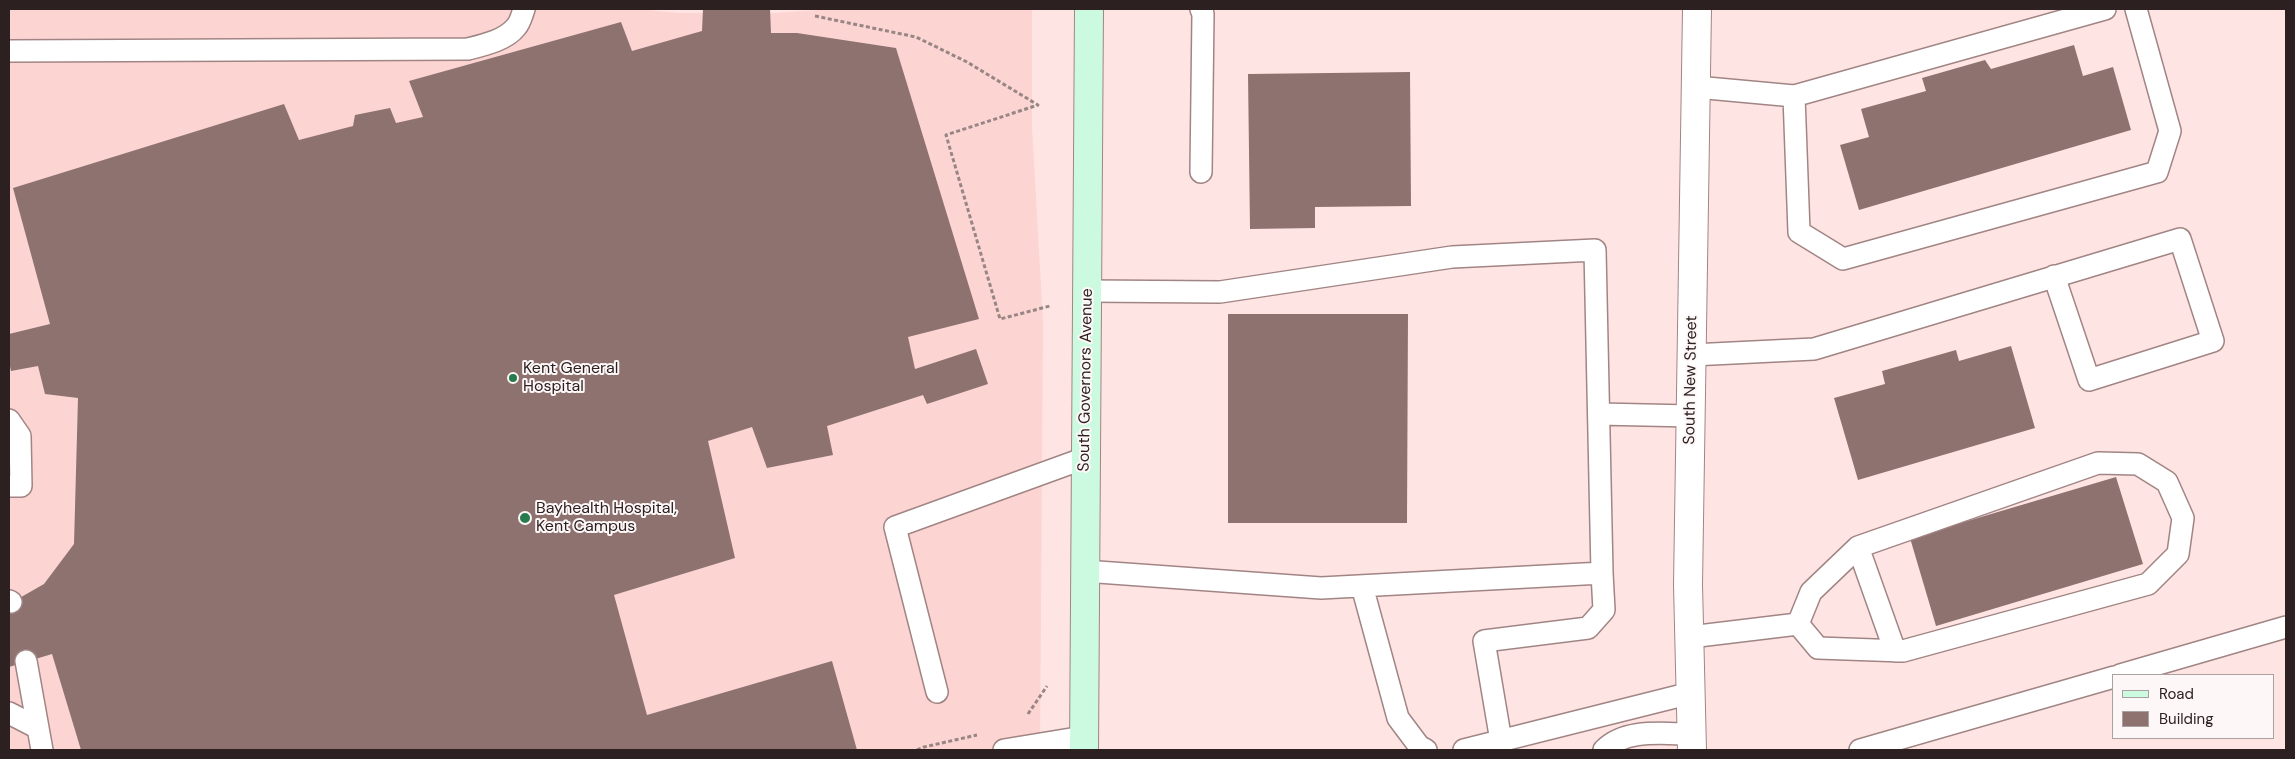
<!DOCTYPE html>
<html>
<head>
<meta charset="utf-8">
<style>
  body { margin:0 }
  #map { position:relative; width:2295px; height:759px; overflow:hidden; background:#fee5e3; font-family:"DM Sans",sans-serif }
  canvas { display:block }
  .frame { position:absolute; inset:0; border:10px solid #2c2120; pointer-events:none }
  .legend { position:absolute; left:2112px; top:674px; width:162px; height:65px; box-sizing:border-box; background:#fef7f7; border:1px solid #aaa1a1; margin:0; padding:6px 9px; list-style:none; font-size:15px; color:#2c2120 }
  .legend li { display:flex; align-items:center; gap:10px; height:25px }
  .legend b { width:25px; border:1px solid #aaa1a1 }
</style>
</head>
<body>
<div id="map">
<canvas width="2295" height="759"></canvas>
<div class="frame"></div>
<ul class="legend">
<li><b style="height:6px;background:#cbfae0"></b>Road</li>
<li><b style="height:14px;background:#8d7270"></b>Building</li>
</ul>
</div>
<script>
const context = document.querySelector('canvas').getContext('2d');
context.lineJoin = 'round';
function fill(path, color) {
  context.fillStyle = color;
  context.fill(path, 'evenodd');
}
function strokePath(path, color, width, dash) {
  context.strokeStyle = color;
  context.lineWidth = width;
  context.lineCap = dash ? 'butt' : 'round';
  context.setLineDash(dash || []);
  context.stroke(path);
}
function write(font, color, halo, rows, align = 'center') {
  context.font = font + ' "DM Sans",sans-serif';
  context.lineWidth = 4;
  context.setLineDash([]);
  context.textBaseline = 'middle';
  context.strokeStyle = halo;
  context.fillStyle = color;
  for (const [text, x, y, turn = 0] of rows) {
    context.save();
    context.translate(x, y);
    context.rotate((+turn || 0) * Math.PI / 180);
    context.textAlign = isNaN(turn) ? turn : align;
    if (halo) context.strokeText(text, 0, 0);
    context.fillText(text, 0, 0);
    context.restore();
  }
}
const built = new Path2D(`
  M9 9H638L678 13H775L830 9H1032V127L1043 322 1040 750H9Z`);
const building = new Path2D(`
  M703 9H770L771 33H797L896 48 979 319 908 337 915 369 976 349 988 384 927 404 923 395 827 426 833 455 767 468 752 427 708 441 735 558 614 595 647 715 832 661 857 750H81L52 654 9 667V604L44 584 74 544 78 398 45 394 38 366 11 371 9 362V334L50 324 13 188 284 104 299 140 353 126 355 115 390 108 396 123 423 117 409 81 621 22 632 51 702 31Z
  M2074 45 2083 76 2113 67 2131 130 1859 210 1840 145 1869 137 1861 109 1926 91 1922 78 1985 60 1991 69Z
  M1410 72 1411 206 1315 207V228L1250 229 1248 74Z
  M1228 314H1408L1407 523H1228Z
  M2011 346 2035 428 1858 480 1834 398 1885 384 1882 371 1956 350 1959 361Z
  M2116 477 2143 564 1936 626 1910 538Z`);
const path = new Path2D(`
  M815 16 916 37 967 62 1038 105 946 135 1000 319 1050 306
  M1028 714 1047 686
  M917 750 924 747 977 735`);
const service = new Path2D(`
  M9 51 468 49C484 45 506 40 516 27 520 23 522 15 524 9
  M1696 87 1794 96 2105 9
  M1794 96 1799 232 1843 259 2157 172 2170 131 2136 9
  M1201 172 1203 14 1201 9
  M1692 355 1814 349 2180 239 2213 341 2089 380 2054 276
  M1599 414 1691 416
  M9 420 20 436 21 486H9
  M2098 463 2138 464 2167 482 2183 518 2178 554 2148 584 1903 651 1818 648 1798 624 1811 592 1858 547Z
  M1858 547 1895 651
  M1084 571 1321 588 1602 573 1595 250 1452 257 1220 292 1087 291
  M1362 586 1398 718 1419 746 1426 750
  M9 601 11 602
  M1690 637 1798 624
  M26 661 42 750
  M2120 675 2286 627
  M937 692 895 527 1085 458
  M9 713 38 728
  M1501 741 1484 641 1588 628 1604 610 1602 573
  M1004 750 1083 737
  M1464 750 1691 693
  M1604 750C1626 728 1663 734 1692 734
  M1860 750 2114 677`);
const minor = new Path2D(`
  M1692 750 1688 585 1697 9`);
const secondary = new Path2D(`
  M1084 750 1089 9`);
const markers = [
  [513,378,5,"#287b4c"],
  [525,518,6,"#287b4c"]
];
const poiNames = [
  ["Kent General",523,369],
  ["Hospital",523,387],
  ["Bayhealth Hospital,",536,509],
  ["Kent Campus",536,527]
];
const streetNames = [
  ["South Governors Avenue",1086,380,-89],
  ["South New Street",1691,380,-89]
];
fill(built, '#fcd4d2');
fill(building, '#8d7270');
strokePath(service, '#a18584', 24);
strokePath(minor, '#a18584', 30);
strokePath(secondary, '#a18584', 30);
strokePath(path, '#988685', 3, [4, 2.5]);
strokePath(service, '#fff', 21);
strokePath(minor, '#fff', 28);
strokePath(secondary, '#cbfae0', 28);
for (const [x, y, r, color] of markers) {
  const dot = new Path2D();
  dot.arc(x, y, r, 0, 2 * Math.PI);
  context.fillStyle = color;
  context.fill(dot);
  strokePath(dot, '#fef7f7', 2);
}
write('16px', '#2c2120', '#fef7f7', poiNames, 'left');
write('16px', '#2c2120', '#fef7f7', streetNames);
</script>
</body>
</html>
